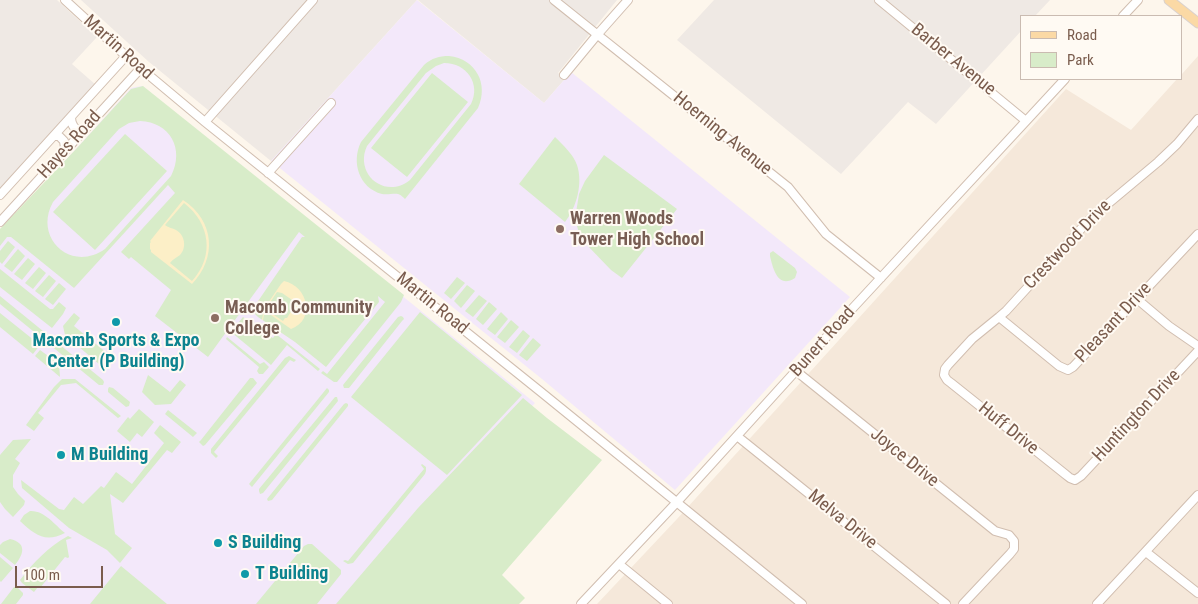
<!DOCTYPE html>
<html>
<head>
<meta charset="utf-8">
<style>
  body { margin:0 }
  #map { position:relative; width:1198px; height:604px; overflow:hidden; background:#fdf6ec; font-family:"Roboto Condensed",sans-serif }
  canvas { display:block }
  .legend { position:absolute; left:1020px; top:15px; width:162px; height:65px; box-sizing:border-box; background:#fffaf3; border:1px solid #cabbb1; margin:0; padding:6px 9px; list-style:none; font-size:15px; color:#7a5c4d }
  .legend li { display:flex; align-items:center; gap:10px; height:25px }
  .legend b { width:25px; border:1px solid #cabbb1 }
  .scale { position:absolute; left:15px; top:566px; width:88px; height:22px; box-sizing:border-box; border:2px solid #7a5c4d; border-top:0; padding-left:6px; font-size:15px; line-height:18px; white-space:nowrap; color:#7a5c4d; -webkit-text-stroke:4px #fffaf3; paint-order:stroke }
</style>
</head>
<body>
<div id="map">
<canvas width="1198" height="604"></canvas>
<ul class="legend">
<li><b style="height:6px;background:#fbd9a5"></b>Road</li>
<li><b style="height:14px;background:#d8ecc9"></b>Park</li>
</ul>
<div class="scale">100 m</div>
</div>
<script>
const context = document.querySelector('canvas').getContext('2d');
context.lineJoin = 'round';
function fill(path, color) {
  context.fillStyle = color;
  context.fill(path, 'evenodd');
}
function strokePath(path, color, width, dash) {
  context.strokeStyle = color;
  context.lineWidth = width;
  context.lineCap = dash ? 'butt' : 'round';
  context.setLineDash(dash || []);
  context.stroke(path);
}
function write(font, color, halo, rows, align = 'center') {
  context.font = font + ' "Roboto Condensed",sans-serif';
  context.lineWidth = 4;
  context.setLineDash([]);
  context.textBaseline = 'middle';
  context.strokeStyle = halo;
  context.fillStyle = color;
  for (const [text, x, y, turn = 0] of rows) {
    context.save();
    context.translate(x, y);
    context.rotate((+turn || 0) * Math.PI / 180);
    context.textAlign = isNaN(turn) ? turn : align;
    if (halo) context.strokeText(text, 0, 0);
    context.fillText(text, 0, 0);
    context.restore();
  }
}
const residential = new Path2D(`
  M1198 56V604H597L677 519 1066 89 1131 130 1177 79H1182V74Z`);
const industrial = new Path2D(`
  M0 0H57L97 37 72 64 96 85 0 190Z
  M81 0H417L271 161 149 62Z
  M418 0H617L558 73 565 79 544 103Z
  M714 0H1050L1035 16H1022V30L936 124 908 102 841 174 677 40Z`);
const education = new Path2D(`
  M417 0 544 103 571 72 850 297 675 490 542 379 271 161Z
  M142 86 535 403 339 604H0V233L131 88 135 87Z`);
const green = new Path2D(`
  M449 56C476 59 489 84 478 108L405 199C404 198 400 194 398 194 394 193 388 195 382 194 359 188 351 162 361 142L424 65C432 58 439 56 449 56ZM444 63C467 63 481 84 471 104L410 180C385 200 354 174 367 146L426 73 436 66Z
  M432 73 468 102 407 177 371 148Z
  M143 86 404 295 401 302 337 382H334L321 373 323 371 327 374 385 302 378 296 379 302 326 367 295 342 258 317 253 312 254 307 302 237H305L299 232 208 357 155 316 171 290 131 257 129 259 121 252 175 193 168 185 74 288 11 237H7L0 246V229L77 148 131 89ZM140 121C170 122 185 149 171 176L105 249C71 273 33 238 53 202L119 129 129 123Z
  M125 134 167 171 95 250 53 212Z
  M555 137C563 145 573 154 577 165 583 183 577 207 565 222L519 184Z
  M604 155 677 209 622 278 611 270 585 243 579 233 575 219 579 194 585 181Z
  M8 241 15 247 2 264 0 262V251Z
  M18 249 25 256 12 272 4 266Z
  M773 251 795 268 797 272 795 278C778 289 773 269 770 256V253Z
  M28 258 35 264 22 280 14 274Z
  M39 267 46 273 33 289 25 283Z
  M0 269 50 309H53L59 302 66 308 63 314 52 328 0 287Z
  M49 275 56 281 43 297 35 291Z
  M457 277 465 283 451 299 444 293Z
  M59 283 66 289 53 305 45 299Z
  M467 285 475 291 461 308 454 301Z
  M479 295 487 301 473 317 465 311Z
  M0 296 103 380 104 382 103 385H99L0 304Z
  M489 302 497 309 483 325 476 319Z
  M420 312 522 395 447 475 351 397Z
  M501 312 508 319 495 335 487 329Z
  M0 313 40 345 33 354 0 327Z
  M74 313 80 318 74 326 113 358 116 361 114 363 99 364 65 335 63 326Z
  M401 316 403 317 404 319 402 321 349 388H344L343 385 398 317Z
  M243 317 273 338 276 334 320 369 318 371 287 345 271 365 231 332Z
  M511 320 519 327 505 343 497 337Z
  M523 330 530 336 517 353 509 347Z
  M227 337 260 364 264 362 269 367 263 374H259L257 371 259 367 226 339Z
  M533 338 541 345 527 361 519 355Z
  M40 350 59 364 60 377 35 356Z
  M289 356 296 360 294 362 290 360 214 452 218 456 216 458 211 453V449L285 358Z
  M148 375 170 392 180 380 186 385 171 404 155 405 142 392Z
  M250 378H253L257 383 205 445 203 446 199 442 201 440Z
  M62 379H75L121 416 118 418 76 383 61 385 38 413 44 418 34 431 26 425 54 387Z
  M109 387 113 388 130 402 129 406 126 407 108 392V389Z
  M327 388 329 390V392L252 487 249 484Z
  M335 397H337L338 401 263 493 260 494 259 491V489Z
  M523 398 547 418 602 460 502 575 525 598 519 604H336L418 508Z
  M346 403 348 404V406L272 500 268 501 267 499 344 404Z
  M139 409 154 422 142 437 137 433 130 442 117 431 128 417 130 419Z
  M168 410 197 433 193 437 165 414Z
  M160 425 181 442 172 453 167 450 123 503 110 494 115 534 132 548 120 563 107 550 69 528 22 488 21 480 59 509 64 510 74 497 83 504 101 486 104 488 116 472 132 484 164 443 154 433Z
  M31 439 15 459 20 463 13 475V487L18 494 25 501 24 505 13 517 5 509 0 502V455L13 440Z
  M422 464 426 467V471L425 474 353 563 348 564 343 561 345 560 348 561 424 469 421 465Z
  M30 511C44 510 55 525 65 533 45 543 35 535 20 521L24 515Z
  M68 536 72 538 66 540 69 557 68 558 65 557 40 588 38 587 34 592 22 583 20 580C34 562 48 547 68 536Z
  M10 539C27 543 24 554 15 565L0 553V545L3 542Z
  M308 544H312L341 570V574L317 604H256L304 546Z
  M0 557 13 568 1 582 0 581Z
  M121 566 167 604H90Z
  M14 587H17L23 593V595L16 604H1Z`);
const sand = new Path2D(`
  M183 200C215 221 217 258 192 284L151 252V250L150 249V243L151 242 150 241ZM184 203C210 223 215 256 192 281L170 263C173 259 176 258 180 255 187 248 185 235 176 230 172 228 169 228 165 225Z
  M284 281C308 286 316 320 291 329L268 313 264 314 263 320H262L263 314 260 310 262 306 258 301 259 300 263 305 266 306 281 284ZM277 292 282 293 295 302V305L287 318H285L283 321 268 311 267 307Z`);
const minor = new Path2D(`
  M65 0 126 56 205 122 541 392 802 604
  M554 0 788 187 826 234 881 278
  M879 0 1026 121
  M1123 16 1138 0
  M564 75 597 35 628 0
  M71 117C71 125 75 130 82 132
  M1198 119 1177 144 1158 162 1091 218 1006 311 999 317 972 339 948 365 945 369 944 375 947 380 951 383 1065 474 1070 478 1075 480 1081 476 1198 351
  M205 122 313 0
  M54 136H59L64 141 65 148 63 152
  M268 173 331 103
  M0 195 126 56
  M0 222 140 69
  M1137 299 1169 326 1198 346
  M999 317 1059 366 1068 370 1073 367 1198 234
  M796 371 995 531 1009 535 1014 541V549L1010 554 963 604
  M737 436 946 604
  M1146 552 1198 593
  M619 564 668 604
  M581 604 677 502 851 310 1065 79
  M1097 604 1198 495`);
const major = new Path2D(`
  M1169 0 1198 23`);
const markers = [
  [560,229,5,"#8d6e63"],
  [215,318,5,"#8d6e63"],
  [116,322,5,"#0f9aa8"],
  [61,455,5,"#0f9aa8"],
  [218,543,5,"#0f9aa8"],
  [245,574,5,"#0f9aa8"]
];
const streetNames = [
  ["Martin Road",118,48,42],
  ["Barber Avenue",953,60,39],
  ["Hoerning Avenue",722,134,39],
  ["Hayes Road",70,145,-48],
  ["Crestwood Drive",1068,245,-46],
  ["Martin Road",432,304,39],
  ["Pleasant Drive",1114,323,-47],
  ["Bunert Road",823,342,-48],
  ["Huntington Drive",1137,416,-47],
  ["Huff Drive",1008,429,39],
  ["Joyce Drive",904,458,39],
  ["Melva Drive",842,520,39]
];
const educationNames = [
  ["Warren Woods",570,219],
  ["Tower High School",570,240],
  ["Macomb Community",225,308],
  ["College",225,329]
];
const cultureNames = [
  ["Macomb Sports & Expo",116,341,"center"],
  ["Center (P Building)",116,362,"center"],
  ["M Building",71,455],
  ["S Building",228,543],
  ["T Building",255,574]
];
fill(residential, '#f5e8da');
fill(industrial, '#efe9e4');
fill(education, '#f3e8fa');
fill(green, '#d8ecc9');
fill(sand, '#fcefc7');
strokePath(minor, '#d1beb0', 10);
strokePath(major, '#dad1cd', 11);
strokePath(minor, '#fff', 8);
strokePath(major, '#fbd9a5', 9);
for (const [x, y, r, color] of markers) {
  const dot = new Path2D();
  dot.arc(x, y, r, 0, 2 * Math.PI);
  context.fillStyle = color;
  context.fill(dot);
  strokePath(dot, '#fffaf3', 2);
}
write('18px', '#7a5c4d', '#fffaf3', streetNames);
write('bold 18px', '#785e54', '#fffaf3', educationNames, 'left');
write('bold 18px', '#0d838f', '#fffaf3', cultureNames, 'left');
</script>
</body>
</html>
